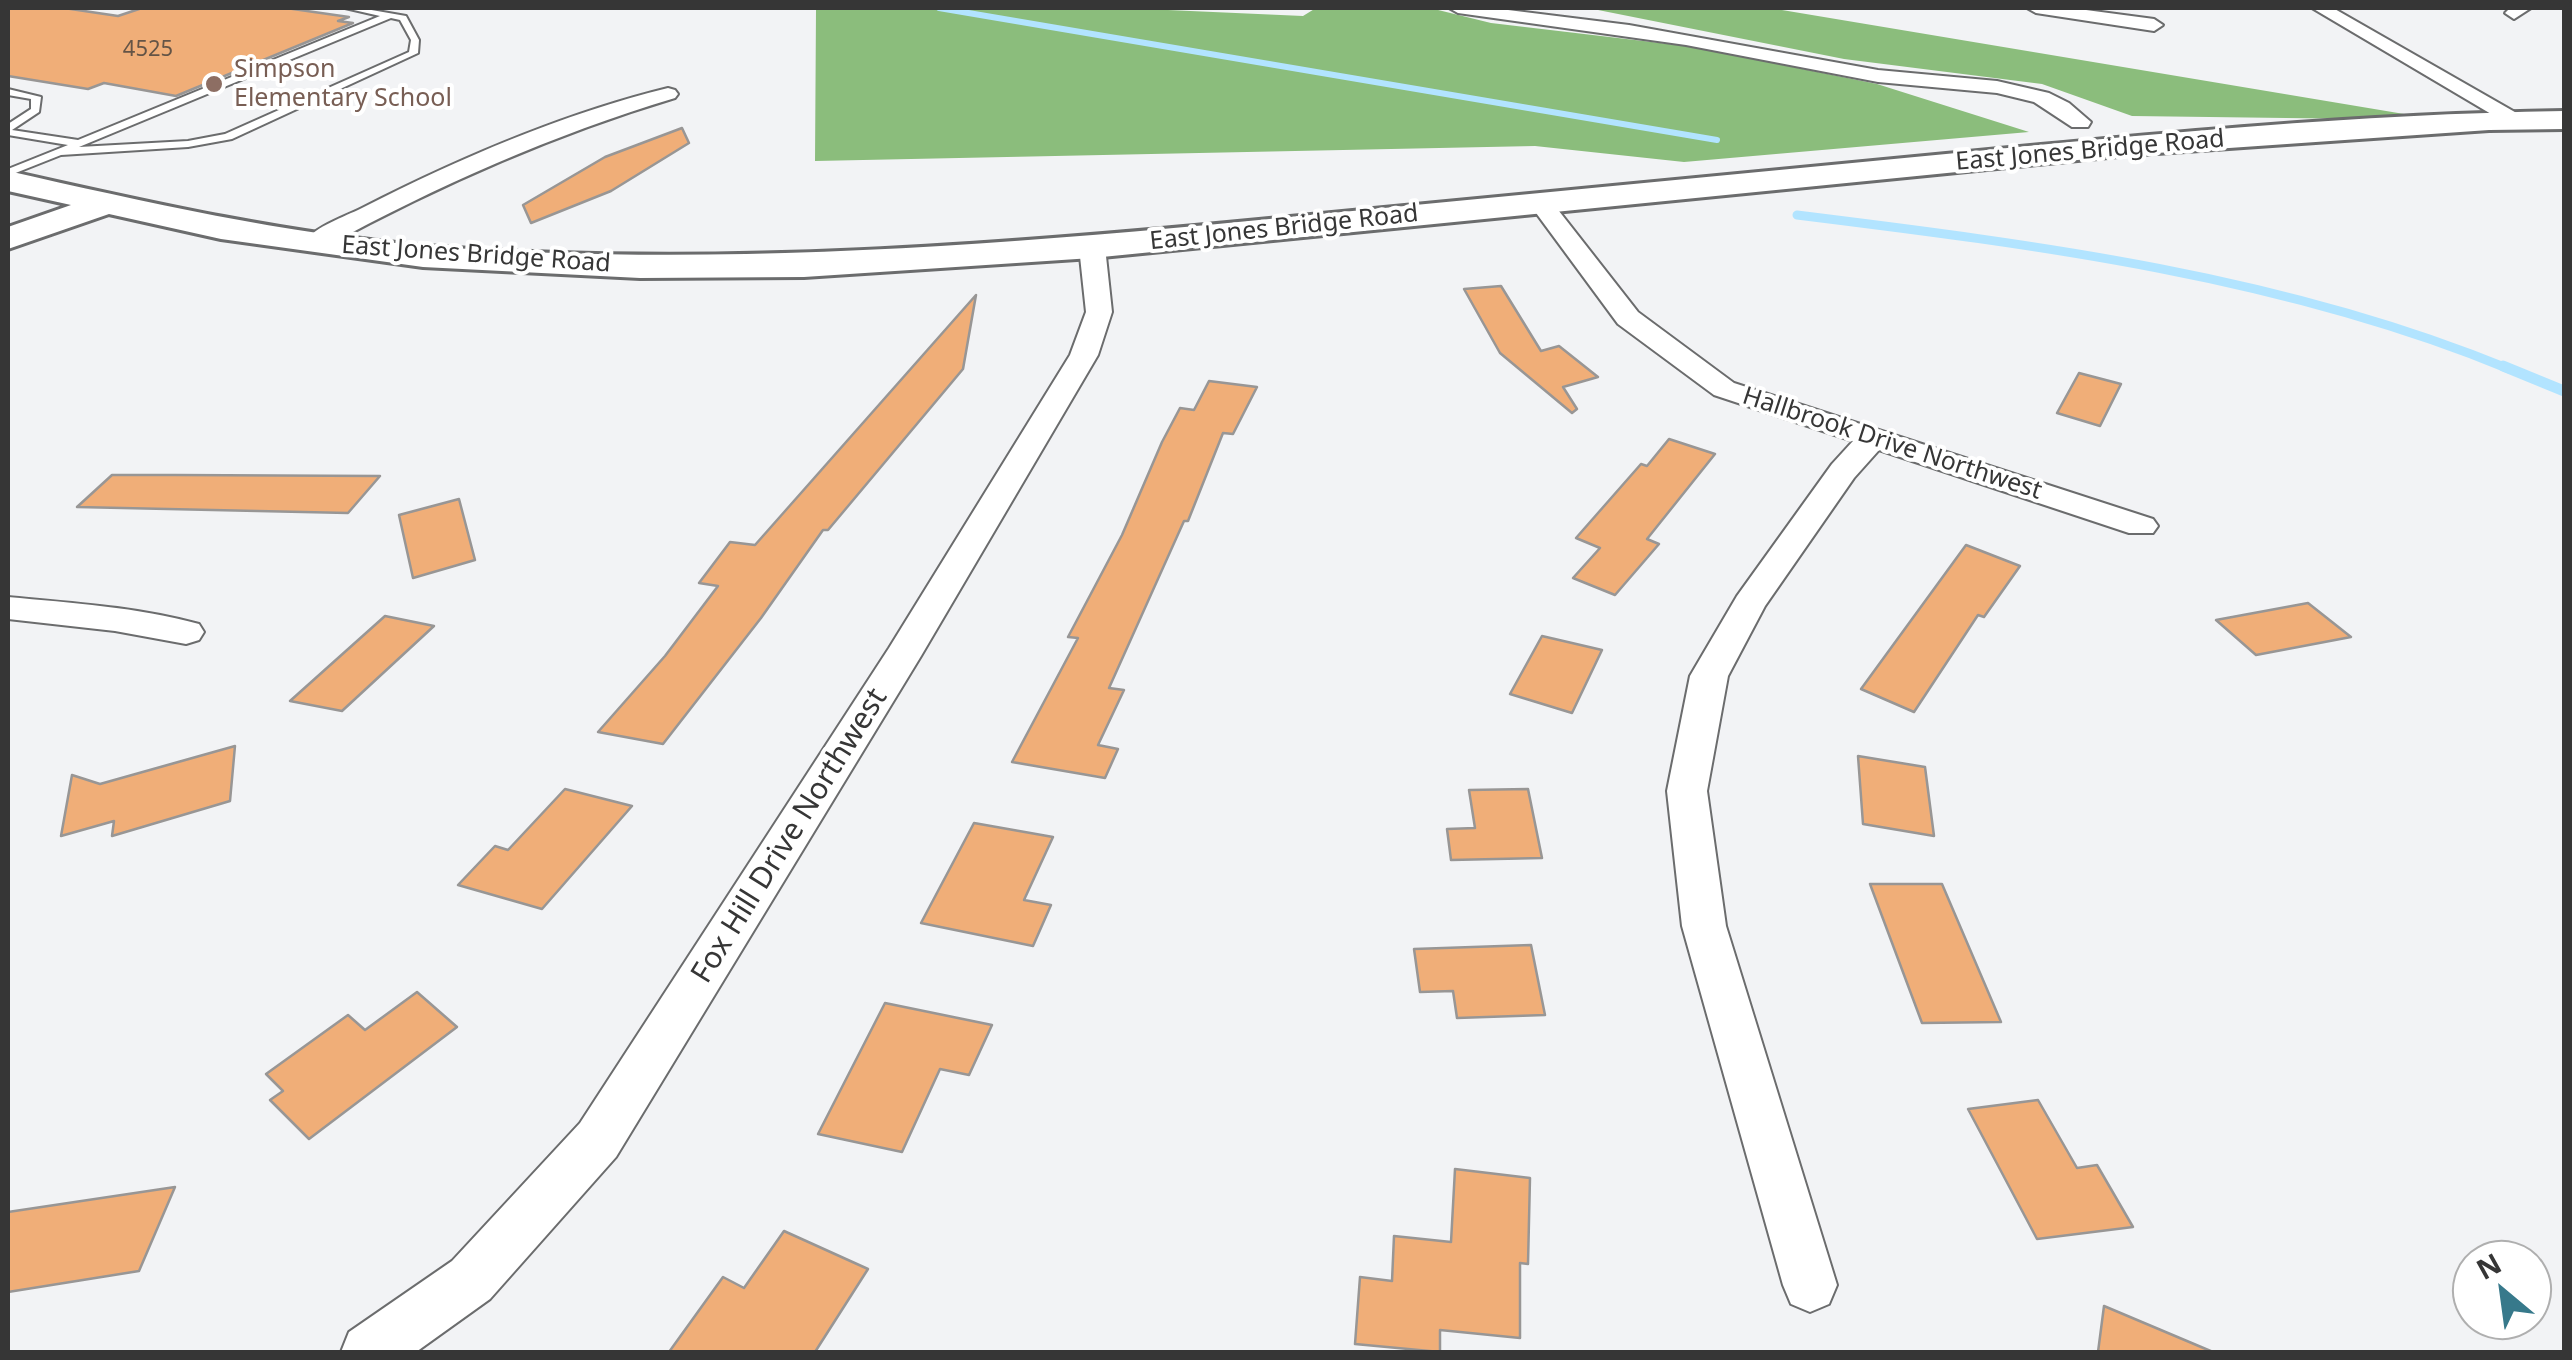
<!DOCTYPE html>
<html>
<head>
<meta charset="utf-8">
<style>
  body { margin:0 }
  #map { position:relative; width:2572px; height:1360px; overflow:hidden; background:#f2f3f5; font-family:"Noto Sans",sans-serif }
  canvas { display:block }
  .frame { position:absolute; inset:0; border:10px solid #363636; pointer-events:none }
  .north { position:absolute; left:2452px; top:1240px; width:100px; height:100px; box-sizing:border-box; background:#fff; border:2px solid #afafaf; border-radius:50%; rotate:331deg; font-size:28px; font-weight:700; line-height:40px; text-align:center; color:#363636 }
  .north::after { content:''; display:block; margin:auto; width:35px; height:45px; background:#37798b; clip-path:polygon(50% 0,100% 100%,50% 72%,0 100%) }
</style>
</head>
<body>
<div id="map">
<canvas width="2572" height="1360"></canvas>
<div class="frame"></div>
<div class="north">N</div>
</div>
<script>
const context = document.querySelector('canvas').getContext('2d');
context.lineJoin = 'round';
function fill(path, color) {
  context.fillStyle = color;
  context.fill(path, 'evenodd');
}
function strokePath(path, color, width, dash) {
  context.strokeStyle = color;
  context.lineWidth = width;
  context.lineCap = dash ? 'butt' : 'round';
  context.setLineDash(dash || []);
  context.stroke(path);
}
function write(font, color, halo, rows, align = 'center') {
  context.font = font + ' "Noto Sans",sans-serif';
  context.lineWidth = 8;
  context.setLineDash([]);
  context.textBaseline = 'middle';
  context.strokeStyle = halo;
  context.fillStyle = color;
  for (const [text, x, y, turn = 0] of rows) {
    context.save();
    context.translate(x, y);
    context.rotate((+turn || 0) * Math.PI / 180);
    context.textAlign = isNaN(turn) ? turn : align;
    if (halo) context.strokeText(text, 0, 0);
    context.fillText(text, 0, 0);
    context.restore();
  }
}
const forest = new Path2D(`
  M783 8H1123L1303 16 1316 8H1430L1491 23 1694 47 1877 84 2029 132 1684 162 1535 146 815 161 816 10Z
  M1588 8H1770L2440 120 2132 116 2042 84 1844 59Z`);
const streamFar2 = new Path2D(`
  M939 8 1717 140`);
const streamFar1 = new Path2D(`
  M1797 215C2039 245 2283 276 2509 369`);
const stream = new Path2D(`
  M2503 366 2564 391`);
const building = new Path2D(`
  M8 8H64L118 16 142 8H286L349 17 338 21 353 23 176 96 104 83 88 89 8 76Z
  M682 128 689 143 611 191 531 223 523 205 605 157Z
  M1501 286 1541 351 1559 346 1598 377 1563 387 1577 409 1572 413 1500 353 1464 289Z
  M976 295 963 369 828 530H823L761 618 663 744 598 732 665 656 718 586 699 583 730 542 755 545Z
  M2079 373 2121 384 2100 426 2057 413Z
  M1209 381 1257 387 1233 434 1223 433 1188 521H1184L1109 688 1124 690 1098 745 1118 749 1105 778 1012 762 1078 638 1068 637 1122 535 1162 442 1180 408 1194 410Z
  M1669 439 1715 454 1647 539 1659 544 1615 595 1573 578 1600 548 1576 538 1641 464 1647 466Z
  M112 475H175L380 476 348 513 77 507Z
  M459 499 475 560 413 578 399 515Z
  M1966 545 2020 566 1984 617 1978 615 1914 712 1861 689Z
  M2308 603 2351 637 2256 655 2216 620Z
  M385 616 434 626 342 711 290 701Z
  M1542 636 1602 650 1572 713 1510 694Z
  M235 746 230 801 112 836 114 821 61 836 72 775 100 784Z
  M1858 756 1925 767 1934 836 1863 824Z
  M565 789 632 806 542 909 458 885 495 846 508 850Z
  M1528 789 1542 858 1451 860 1447 829 1475 828 1469 790Z
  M974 823 1053 837 1024 900 1051 905 1033 946 921 923Z
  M1870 884H1942L2001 1022 1922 1023Z
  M1531 945 1545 1015 1457 1018 1453 991 1420 992 1414 949Z
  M417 992 457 1027 309 1139 270 1100 283 1091 266 1074 348 1015 365 1030Z
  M885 1003 992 1025 969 1075 940 1069 902 1152 818 1134Z
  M2038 1100 2077 1168 2097 1165 2133 1227 2037 1239 1968 1109Z
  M1455 1169 1530 1178 1528 1264 1520 1263V1338L1440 1330V1352L1355 1344 1360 1277 1392 1281 1394 1236 1451 1242Z
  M175 1187 139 1271 8 1292V1212Z
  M784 1231 868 1269 815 1352H669L723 1277 744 1288Z
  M2104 1306 2213 1352H2098Z`);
const lane = new Path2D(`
  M345 8H360L406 16 419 40 418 53 232 139 188 147 61 155 8 176V169L68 145 8 135V124L31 109V99L8 95V89L41 97 39 112 12 130 78 140 380 16ZM391 18 400 20 411 40 409 52 225 134 188 141 79 147Z`);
const street = new Path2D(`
  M1449 8H1492L1629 25 1878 70 1997 81 2049 93 2069 103 2091 122 2088 127H2072L2034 102 1997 93 1878 82 1686 45 1458 13Z
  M2027 8H2071L2154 19 2163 25 2154 31 2036 13Z
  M2312 8H2333L2527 119 2516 125 2508 124Z
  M2510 8H2531L2514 19 2505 13Z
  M668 88 675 90 678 94 675 98C552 135 437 186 325 247L316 249 304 242C316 226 344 217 362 208 460 158 562 114 668 88Z
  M1540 195 1548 197 1638 312 1734 383 2153 519 2158 526 2153 533H2129L1879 450 1854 478 1765 606 1728 676 1707 791 1726 926 1837 1285 1829 1304 1810 1312 1791 1304 1783 1285 1682 926 1667 791 1690 676 1737 596 1832 464 1853 441 1714 395 1618 324 1528 202Z
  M1092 239 1105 247 1112 312 1098 355 921 656 616 1157 490 1299 416 1352H341L349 1332 452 1261 580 1123 889 648 1070 355 1086 312 1079 247Z
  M8 597C72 603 137 607 199 624L204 632 199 640 186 644 115 631 8 619Z`);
const secondary = new Path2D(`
  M2564 111V129L2489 130 2128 155 1092 258 804 277 640 278 423 267 221 239 109 214 8 249V227L71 205 8 191V171C146 202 285 234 427 246 716 268 1003 245 1290 217 1509 196 1727 175 1946 154 2151 134 2358 114 2564 111Z`);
const markers = [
  [214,84,10,"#8d6e63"]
];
const farNumbernames = [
  ["4525",148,50]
];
const farEducationnames = [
  ["Simpson",234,70],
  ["Elementary School",234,99]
];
const farStreetnames = [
  ["East Jones Bridge Road",2090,151,-5],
  ["East Jones Bridge Road",1284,228,-6],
  ["East Jones Bridge Road",476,255,4],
  ["Hallbrook Drive Northwest",1892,444,18]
];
const streetNames = [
  ["Fox Hill Drive Northwest",790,836,-58]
];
fill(forest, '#8bbd7c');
strokePath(streamFar2, '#b2e4ff', 6);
strokePath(streamFar1, '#b2e4ff', 9);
strokePath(stream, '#b2e4ff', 11);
fill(building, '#f0ae78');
strokePath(building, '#989695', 2.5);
strokePath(lane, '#6b6c6d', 4);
strokePath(street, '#6b6c6d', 4);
strokePath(secondary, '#6b6c6d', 6);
fill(lane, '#fff');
fill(street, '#fff');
fill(secondary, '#fff');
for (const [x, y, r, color] of markers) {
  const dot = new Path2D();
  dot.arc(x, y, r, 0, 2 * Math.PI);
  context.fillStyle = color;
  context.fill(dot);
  strokePath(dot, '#fff', 4);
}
write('22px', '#645446', null, farNumbernames);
write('25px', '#785e54', '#fff', farEducationnames, 'left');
write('25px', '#363636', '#fff', farStreetnames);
write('30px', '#363636', '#fff', streetNames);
</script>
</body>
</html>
